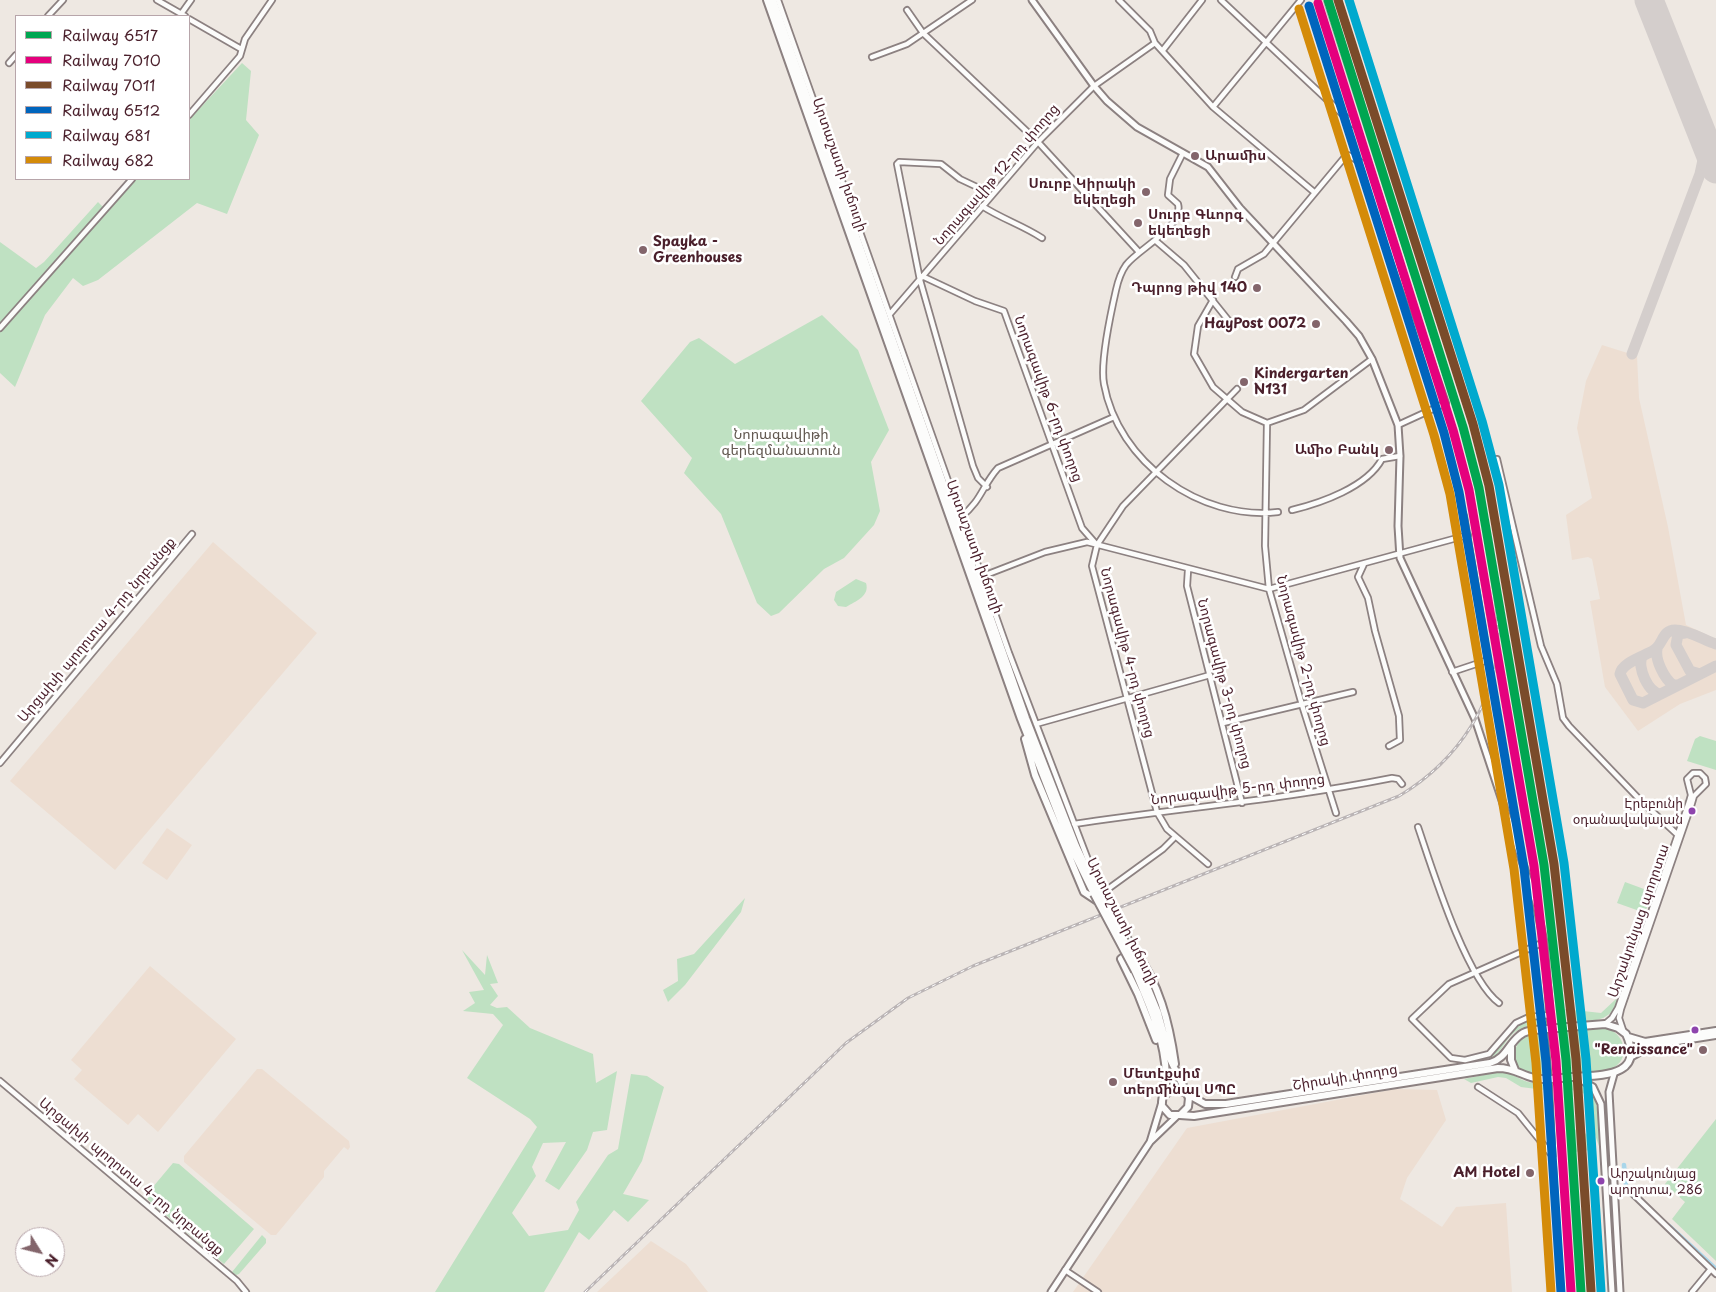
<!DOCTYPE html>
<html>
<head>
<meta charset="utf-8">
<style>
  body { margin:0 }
  #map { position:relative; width:1716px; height:1292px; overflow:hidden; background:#eee8e2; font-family:"Playpen Sans",sans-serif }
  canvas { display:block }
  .legend { position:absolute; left:15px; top:15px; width:175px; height:165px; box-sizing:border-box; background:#fff; border:1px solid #b7a5aa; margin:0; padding:6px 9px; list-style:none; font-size:15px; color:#4a1f2b }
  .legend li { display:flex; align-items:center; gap:10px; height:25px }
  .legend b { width:25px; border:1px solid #b7a5aa }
  .north { position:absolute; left:15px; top:1227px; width:50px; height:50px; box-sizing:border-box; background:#fff; border:1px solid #b7a5aa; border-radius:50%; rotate:126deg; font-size:14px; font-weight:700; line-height:20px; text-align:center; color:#4a1f2b }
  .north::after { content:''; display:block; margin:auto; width:18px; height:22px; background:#83656b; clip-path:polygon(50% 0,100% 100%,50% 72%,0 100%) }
</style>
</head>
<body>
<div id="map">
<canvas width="1716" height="1292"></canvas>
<ul class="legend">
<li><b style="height:6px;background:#00a651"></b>Railway 6517</li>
<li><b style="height:6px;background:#e5007d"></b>Railway 7010</li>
<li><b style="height:6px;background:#7a4b2a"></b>Railway 7011</li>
<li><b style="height:6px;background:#0065bd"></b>Railway 6512</li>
<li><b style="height:6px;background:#00a9ce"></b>Railway 681</li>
<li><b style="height:6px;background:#d48b09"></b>Railway 682</li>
</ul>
<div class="north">N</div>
</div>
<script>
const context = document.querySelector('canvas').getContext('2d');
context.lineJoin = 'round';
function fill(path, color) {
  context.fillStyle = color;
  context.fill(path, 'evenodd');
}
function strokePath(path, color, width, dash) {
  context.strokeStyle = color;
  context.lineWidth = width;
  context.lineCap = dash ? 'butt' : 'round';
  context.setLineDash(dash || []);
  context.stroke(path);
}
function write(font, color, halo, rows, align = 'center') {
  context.font = font + ' "Playpen Sans","Noto Sans Armenian",sans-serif';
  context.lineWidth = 5;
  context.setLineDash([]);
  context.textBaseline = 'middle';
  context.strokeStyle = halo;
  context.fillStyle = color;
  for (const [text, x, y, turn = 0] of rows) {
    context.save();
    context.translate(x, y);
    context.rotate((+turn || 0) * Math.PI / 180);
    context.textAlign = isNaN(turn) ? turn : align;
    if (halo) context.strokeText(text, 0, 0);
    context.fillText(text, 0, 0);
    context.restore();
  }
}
const built = new Path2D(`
  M1602 345 1637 356 1639 398 1668 527 1686 625 1716 639V690L1680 704 1638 731 1605 687 1590 601 1600 599 1592 559 1588 557 1572 560 1566 515 1592 498 1577 428 1586 381Z
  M213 542 317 633 115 870 10 781Z
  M167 828 192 845 167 880 142 863Z
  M150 966 236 1039 158 1132 138 1114 128 1125 74 1079 82 1070 71 1060Z
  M257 1069H262L349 1141 350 1147 348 1150 344 1147 324 1171V1177L276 1235H271L184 1162V1156Z
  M1395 1089 1437 1090 1446 1120 1407 1178 1400 1199 1442 1227 1456 1207 1506 1203 1512 1292H1073L1187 1128Z
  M651 1241 686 1264 708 1292H597Z`);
const green = new Path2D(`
  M242 63 251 71 246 120 259 135 227 214 197 203 98 280 83 286 73 278 45 315 15 387 0 373V242L36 268 44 262 98 202 106 210 135 179H189V120Z
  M822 315 858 350 889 430 871 462 880 511 874 525 844 558 824 569 779 613 771 616 757 603 721 514 684 473 692 458 641 401 690 342 699 338 735 364Z
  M856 579 866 583C870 596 856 601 846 607L838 606 834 600 836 592Z
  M1700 736 1716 741V770L1687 761 1695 739Z
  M1625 882 1652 892 1645 913 1617 903Z
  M745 898 741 912 685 985 668 1002 663 990 678 981 677 959 694 954Z
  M462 950 485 975 487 955 498 983 490 984 498 996 490 1005 497 1008 507 1007 530 1028 593 1054 596 1083 617 1071 607 1130 593 1132 587 1150 559 1190 545 1181 566 1142 543 1143 532 1167 536 1176 512 1213 529 1236 568 1230 579 1210 576 1202 608 1155 618 1149 631 1074 647 1076 664 1087 642 1161 623 1194 649 1200 628 1222 614 1210 589 1240 579 1232 544 1292H435L537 1127 530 1119 467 1078 503 1025 493 1014 463 1011 475 1003 469 992 484 990Z
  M1616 999 1618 1001C1608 1025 1590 1020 1568 1022L1565 1009 1601 1013Z
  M1541 1018 1546 1024C1535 1025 1524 1025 1515 1032 1502 1042 1502 1057 1483 1060 1509 1047 1507 1021 1541 1018Z
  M1605 1028C1625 1032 1632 1060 1611 1069 1600 1073 1584 1072 1572 1073L1566 1040 1568 1031Z
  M1533 1034H1547L1548 1063 1551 1075C1545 1075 1537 1077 1531 1075 1508 1068 1510 1039 1533 1034Z
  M1498 1072C1511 1071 1516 1078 1528 1082 1536 1084 1543 1083 1552 1083V1091L1521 1087 1506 1078 1498 1077 1471 1083 1464 1079Z
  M1572 1081C1603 1088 1598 1121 1599 1146L1590 1121V1100L1583 1093 1572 1090Z
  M1716 1119V1261L1672 1219 1685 1202 1665 1184Z
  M1572 1129C1585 1131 1589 1134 1593 1146L1591 1150 1575 1152Z
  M173 1163 179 1164 254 1229 224 1264 148 1200 147 1194Z
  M262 1235 266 1239V1243L239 1274 236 1275 232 1272Z`);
const canal = new Path2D(`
  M1624 1165 1626 1187 1637 1195
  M1669 1226 1716 1269`);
const taxiway = new Path2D(`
  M1632 354 1700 174 1706 146 1701 131
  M1685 633 1678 634 1676 645 1690 671 1700 674
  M1716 644C1704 640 1688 630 1675 630 1662 630 1663 645 1654 650 1645 656 1622 662 1620 674L1633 700 1643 703 1716 666
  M1657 649C1655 660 1664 678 1673 685H1678
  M1642 657C1637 667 1648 693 1661 694`);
const runway = new Path2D(`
  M1649 0 1716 169`);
const minor = new Path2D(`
  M157 0 185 16
  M778 0 1009 653 1090 865 1134 949
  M1119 0 1150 31 1155 43 1213 107 1314 192
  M1221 0 1353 124
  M907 10 923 33 1038 142 1139 252
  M181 14 191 0
  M48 16 63 0
  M189 19 241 49
  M1163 50 1202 0
  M872 57 907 44 972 0
  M9 63 16 55
  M1213 107 1301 0
  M189 115 240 56 245 39 272 0
  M1183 153 1170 179 1168 195 1178 204C1184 227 1138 249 1126 265 1121 272 1118 281 1116 290 1111 312 1100 363 1104 384 1118 462 1200 521 1278 512
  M982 206C1002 219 1022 225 1042 238
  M1156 241 1184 265 1233 326
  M924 277 975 301 1004 311 1082 528 1096 544
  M1235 277 1238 269 1264 254 1344 158 1348 155 1362 163 1446 403 1398 425
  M1213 300 1198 326 1194 354 1213 387 1242 412 1267 423 1304 410 1372 359
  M890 314 1038 142 1094 86 1155 43
  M0 328 132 179
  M1267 423 1265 546 1269 589 1302 705 1336 813
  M1497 459 1541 646 1557 684 1563 718 1569 726 1642 802 1679 836
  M987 487 978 478 973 466 920 280 897 164 899 162 941 164 960 179 977 187 989 197
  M1292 510C1321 503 1367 487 1382 459L1400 456
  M961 517C982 500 982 486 998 468L1114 417
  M1364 564 1358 577 1368 598 1375 631 1399 716 1400 740 1389 746
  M1188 570 1187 586 1242 803
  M983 576 1045 552 1087 542 1269 589 1468 535
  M1452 672 1488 660 1464 516
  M1223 723 1353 692
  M1036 724 1210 675
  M0 763 192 534
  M1074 824C1180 808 1287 799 1392 778L1398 779 1402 784
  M1418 827C1432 868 1466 979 1499 1003
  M1208 864 1167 829 1157 812 1092 566 1097 545 1123 506 1237 389
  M1108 889 1163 849 1175 837
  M1544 942 1449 984 1412 1019 1451 1058 1465 1060 1489 1054 1516 1023 1529 1017 1550 1015
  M1605 1024 1612 1018 1618 1008 1689 802 1691 795 1687 779 1693 773H1700L1705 778 1706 784 1694 796 1692 803 1621 1009 1619 1018 1623 1030
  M0 1081 237 1281 246 1292
  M1478 1087 1518 1113 1559 1164
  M1632 1193 1716 1274
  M1065 1270 1098 1292
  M1692 1292 1711 1269`);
const major = new Path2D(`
  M1032 0 1094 86 1107 101 1137 127 1208 167 1240 208 1346 321 1359 336 1372 359 1398 425 1400 456 1398 526 1400 558 1475 719 1536 903 1544 942 1555 1076 1566 1292
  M1614 1074 1609 1092 1620 1292
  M1576 1077 1593 1087 1601 1104 1612 1292
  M1150 1142 1162 1102
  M1051 1292 1150 1142 1177 1116`);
const highway = new Path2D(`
  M767 0 1021 719 1071 847 1094 894
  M773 0 1026 718 1076 846 1098 892
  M1025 739 1035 775 1084 892 1096 900 1105 897
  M1135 971C1149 1004 1165 1039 1166 1076 1167 1086 1161 1096 1162 1106L1170 1115H1180L1188 1107 1189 1098 1171 1061 1158 1013 1139 967
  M1568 1027 1605 1024 1618 1028 1626 1034C1646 1078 1600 1075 1572 1077
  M1628 1037 1645 1042 1716 1031
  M1156 1040 1138 994 1121 959 1134 949C1159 984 1169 1021 1175 1064
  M1511 1047V1060L1515 1070
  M1630 1057 1652 1045 1716 1035
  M1187 1094 1205 1104H1226L1490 1063C1506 1058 1508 1045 1519 1036 1526 1029 1537 1030 1547 1029
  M1164 1095 1174 1089 1184 1092
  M1180 1115 1194 1116 1498 1068C1520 1068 1525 1081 1551 1079`);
const rail = new Path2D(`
  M585 1292 846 1043 908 998 973 966 1399 796C1458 761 1501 698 1498 628 1497 607 1493 587 1490 567 1484 520 1473 475 1462 430L1324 0`);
const highwayBridge = new Path2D(`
  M1098 892 1139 967
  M1094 894 1135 971
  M1547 1029 1568 1027
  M1551 1079 1572 1077`);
const rail1 = new Path2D(`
  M1328 0 1463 427 1479 488 1544 865 1566 1060 1581 1292`);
const rail2 = new Path2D(`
  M1318 3 1453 430 1469 490 1534 866 1556 1061 1571 1292`);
const rail3 = new Path2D(`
  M1338 0 1473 424 1489 486 1554 864 1576 1059 1591 1291`);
const rail4 = new Path2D(`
  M1309 6 1444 433 1459 492 1524 868 1546 1062 1561 1292`);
const rail5 = new Path2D(`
  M1349 0 1482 421 1499 485 1564 863 1586 1059 1601 1291`);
const rail6 = new Path2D(`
  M1299 9 1434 435 1450 494 1514 869 1536 1063 1551 1292`);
const markers = [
  [1195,156,5,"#83656b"],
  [1146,192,5,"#83656b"],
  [1138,223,5,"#83656b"],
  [643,250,5,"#83656b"],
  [1257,288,5,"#83656b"],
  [1316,324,5,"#83656b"],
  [1244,382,5,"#83656b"],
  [1389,450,5,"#83656b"],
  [1692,811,4.5,"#8e44ad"],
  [1695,1030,4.5,"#8e44ad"],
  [1703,1050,5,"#83656b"],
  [1113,1082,5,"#83656b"],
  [1530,1173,5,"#83656b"],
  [1601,1181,4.5,"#8e44ad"]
];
const busNames = [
  ["Էրեբունի",1683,804],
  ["օդանավակայան",1683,820],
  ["Արշակունյաց",1610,1174,"left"],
  ["պողոտա, 286",1610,1190,"left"]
];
const poiNames = [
  ["Արամիս",1205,156,"left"],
  ["Սռւրբ Կիրակի",1136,184],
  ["եկեղեցի",1136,200],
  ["Սուրբ Գևորգ",1148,215,"left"],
  ["եկեղեցի",1148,231,"left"],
  ["Spayka -",653,242,"left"],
  ["Greenhouses",653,258,"left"],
  ["Դպրոց թիվ 140",1247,288],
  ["HayPost 0072",1306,324],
  ["Kindergarten",1254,374,"left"],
  ["N131",1254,390,"left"],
  ["Ամիօ Բանկ",1379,450],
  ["\"Renaissance\"",1693,1050],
  ["Մետէքսիմ",1123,1074,"left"],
  ["տերմինալ ՍՊԸ",1123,1090,"left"],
  ["AM Hotel",1520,1173]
];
const streetNames = [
  ["Արտաշատի խճուղի",839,165,71],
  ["Նորագավիթ 12-րդ փողոց",997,175,-49],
  ["Նորագավիթ 6-րդ փողոց",1048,399,70],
  ["Արտաշատի խճուղի",974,547,70],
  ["Արցախի պողոտա 4-րդ նրբանցք",97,630,-50],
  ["Նորագավիթ 4-րդ փողոց",1127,653,75],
  ["Նորագավիթ 2-րդ փողոց",1303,661,75],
  ["Նորագավիթ 3-րդ փողոց",1224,684,75],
  ["Նորագավիթ 5-րդ փողոց",1238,790,-7],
  ["Արշակունյաց պողոտա",1639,921,-71],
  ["Արտաշատի խճուղի",1122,922,63],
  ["Շիրակի փողոց",1345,1078,-9],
  ["Արցախի պողոտա 4-րդ նրբանցք",131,1177,40]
];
const parkNames = [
  ["Նորագավիթի",781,435],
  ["գերեզմանատուն",781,451]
];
fill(built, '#edded2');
fill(green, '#bfe1c2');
strokePath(canal, '#a9d6ea', 4.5);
strokePath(taxiway, '#d4cecc', 11);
strokePath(runway, '#d4cecc', 29);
strokePath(minor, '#8c8181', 8);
strokePath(major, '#8c8181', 9);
strokePath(highway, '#8c8181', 10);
strokePath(minor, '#fcfcfb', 4.5);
strokePath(major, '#fcfcfb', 5);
strokePath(highway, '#fcfcfb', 6);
strokePath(rail, '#bab4b5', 3);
strokePath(rail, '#fff', 1, [4]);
strokePath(highwayBridge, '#8c8181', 10, []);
strokePath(highwayBridge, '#fcfcfb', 6);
strokePath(rail1, '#00a651', 9);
strokePath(rail2, '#e5007d', 9);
strokePath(rail3, '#7a4b2a', 9);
strokePath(rail4, '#0065bd', 9);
strokePath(rail5, '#00a9ce', 9);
strokePath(rail6, '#d48b09', 9);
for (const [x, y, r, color] of markers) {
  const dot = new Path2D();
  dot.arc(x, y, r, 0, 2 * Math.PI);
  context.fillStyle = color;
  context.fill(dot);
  strokePath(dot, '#fff', 2);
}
write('13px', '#4a1f2b', '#fff', busNames, 'right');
write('bold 14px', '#4a1f2b', '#fff', poiNames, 'right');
write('14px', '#4a1f2b', '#fff', streetNames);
write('14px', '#625850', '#fff', parkNames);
</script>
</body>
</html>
